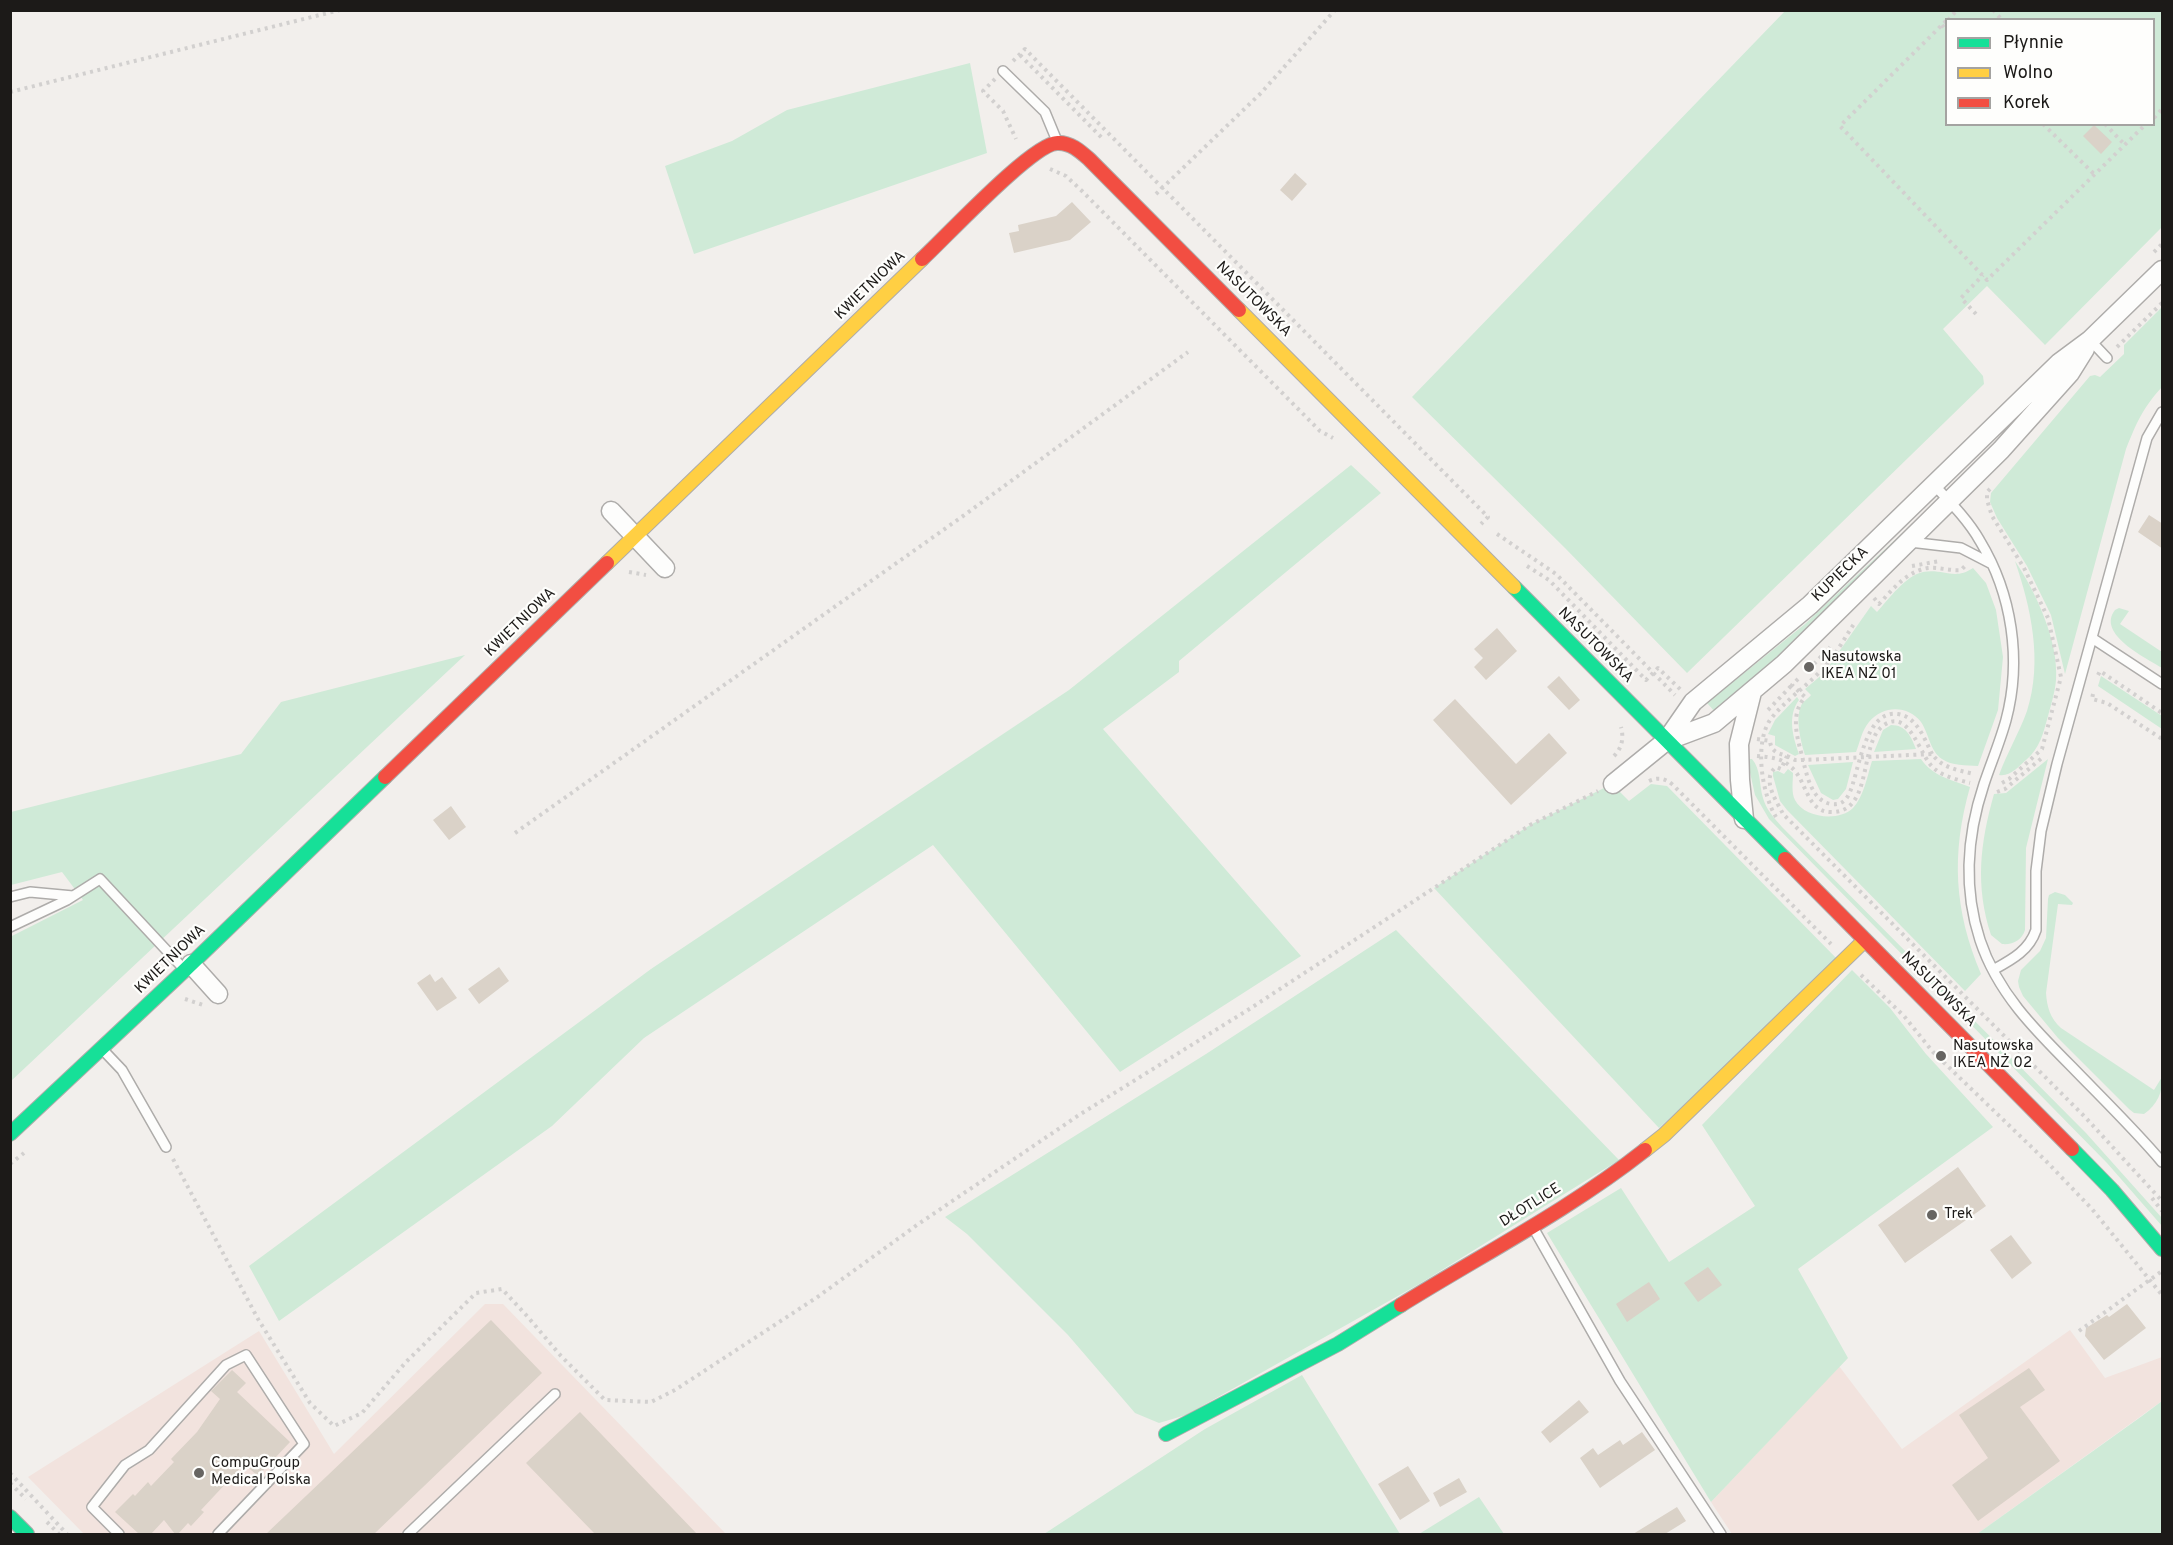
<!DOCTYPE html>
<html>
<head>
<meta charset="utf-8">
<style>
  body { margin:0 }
  #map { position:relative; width:2173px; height:1545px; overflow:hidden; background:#f2efec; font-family:Overpass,sans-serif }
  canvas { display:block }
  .frame { position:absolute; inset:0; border:12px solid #1c1a18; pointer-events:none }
  .legend { position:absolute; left:1945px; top:18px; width:210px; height:108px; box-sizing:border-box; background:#fefefc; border:2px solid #a4a3a1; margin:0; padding:8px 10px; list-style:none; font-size:18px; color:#1c1a18 }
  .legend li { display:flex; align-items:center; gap:12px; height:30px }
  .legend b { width:30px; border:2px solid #a4a3a1 }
</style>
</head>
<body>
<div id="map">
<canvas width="2173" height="1545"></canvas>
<div class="frame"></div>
<ul class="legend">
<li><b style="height:8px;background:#16e098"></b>Płynnie</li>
<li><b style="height:8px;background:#ffcf43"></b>Wolno</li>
<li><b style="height:8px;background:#f24e42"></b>Korek</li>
</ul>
</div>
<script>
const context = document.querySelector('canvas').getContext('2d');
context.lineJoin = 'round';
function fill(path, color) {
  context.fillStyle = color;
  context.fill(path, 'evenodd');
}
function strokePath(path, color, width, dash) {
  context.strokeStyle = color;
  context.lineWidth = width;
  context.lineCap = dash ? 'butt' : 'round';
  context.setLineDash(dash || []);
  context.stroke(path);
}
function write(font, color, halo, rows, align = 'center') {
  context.font = font + ' Overpass,sans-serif';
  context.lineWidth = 4.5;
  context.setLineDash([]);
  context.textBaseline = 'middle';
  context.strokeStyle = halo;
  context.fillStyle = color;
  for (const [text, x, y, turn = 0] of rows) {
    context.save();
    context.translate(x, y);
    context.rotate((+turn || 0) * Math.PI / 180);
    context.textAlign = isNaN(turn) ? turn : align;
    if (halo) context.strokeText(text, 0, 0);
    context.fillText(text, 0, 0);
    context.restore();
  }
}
const industrial = new Path2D(`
  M485 1304H503L726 1534H84L28 1477 259 1331 334 1454Z
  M2070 1330 2105 1378 2162 1357V1401L1977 1534H1732L1711 1502 1839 1366 1902 1449Z`);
const green = new Path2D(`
  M1785 11H2162V227L2045 345 1987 286 1943 329 1983 376 1984 384 1687 673 1565 548 1412 397ZM1946 20H2154V124H1946Z
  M970 63 987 153 694 254 665 166 732 141 787 110Z
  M2162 307V387C2142 409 2137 422 2126 449L2065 674 2051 615 2027 566 1997 518 1990 502 1991 493 2090 376 2095 375 2100 377 2124 354V345Z
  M1351 465 1381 493 1179 661V672L1103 729 1301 956 1120 1072 933 845 644 1038 552 1126 279 1321 249 1266 651 969 1069 690Z
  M1929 508H1931L1787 651 1716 713 1707 703 1805 624Z
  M2015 561C2036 592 2059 642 2056 680 2055 692 2051 705 2048 716 2043 734 2040 748 2026 760 2018 767 2010 777 1999 775 2007 753 2019 733 2027 711 2043 661 2031 608 2015 561Z
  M1973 568 1986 583 1996 610 2003 657 1998 710 1978 766C1966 765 1952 766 1942 759 1930 751 1929 734 1921 722 1908 705 1883 705 1869 722 1862 730 1860 742 1856 752L1805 755C1801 742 1795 719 1801 706 1802 702 1809 698 1811 695L1805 689 1824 673 1871 606 1877 612C1889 599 1905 576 1923 572 1943 568 1954 581 1973 568Z
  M2119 608 2129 611 2120 624 2162 652V668C2146 658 2096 634 2115 610Z
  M465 655 11 1081 10 937 83 900 62 872 11 885V812L241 754 281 702Z
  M2101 676 2162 716V729L2098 686Z
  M1797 697 1799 700C1787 716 1793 737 1799 754L1795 756 1775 745V736L1768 734 1775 720Z
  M1891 725C1906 725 1911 736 1916 749L1874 752 1883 730Z
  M1747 759H1752C1761 769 1759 785 1763 798 1766 809 1774 818 1782 827L2086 1133 2162 1218V1226L2107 1163 1769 819 1755 795Z
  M1921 759C1932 776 1952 780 1970 787 1951 854 1954 910 1981 974L1965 991 1787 810 1780 801 1773 776V772L1778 771 1784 774 1788 769 1793 773C1793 781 1791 793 1795 800 1804 818 1839 822 1853 808 1864 796 1867 777 1872 761Z
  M2048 759 2026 848 2025 930C2022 940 2013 945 2002 944L1991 935C1975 885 1980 844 1994 794L2006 793Z
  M1853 762 1846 789 1838 799 1833 800 1821 793 1808 765Z
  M1612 784 1629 801 1651 784 1667 786 1841 963 1659 1128 1434 888 1530 825Z
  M2055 892 2065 895 2073 903 2072 905 2058 904 2046 993C2047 1007 2050 1018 2061 1028L2154 1090 2162 1077C2163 1092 2157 1105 2144 1114L2134 1113 2129 1109 2058 1038 2023 996 2019 987 2018 981 2021 970 2040 951 2046 938 2048 899 2049 895Z
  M1396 930 1619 1160 1421 1283 1186 1415 1159 1423 1135 1413 1068 1335 967 1234 945 1217 1206 1054Z
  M1852 970 1890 1008 1926 1054 1993 1127 1798 1269 1848 1358 1711 1502 1547 1233 1621 1188 1669 1262 1755 1206 1702 1125Z
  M1302 1375 1400 1534H1044L1205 1429Z
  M2162 1401V1534H1977L2142 1416Z
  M1479 1497 1504 1534H1419Z`);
const building = new Path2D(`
  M2094 125 2112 142 2101 154 2083 136Z
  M1295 173 1307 184 1292 201 1280 190Z
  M1072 202 1091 222 1070 240 1014 253 1009 233 1019 231 1018 225 1056 216Z
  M2149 515 2163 524V549L2138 532Z
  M1497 628 1517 651 1486 680 1474 667 1483 658 1474 649Z
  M1559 676 1580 700 1569 710 1547 687Z
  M1455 699 1516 764 1549 733 1567 753 1511 805 1433 720Z
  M451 806 466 827 449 840 433 820Z
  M499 967 509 981 479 1004 468 989Z
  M430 974 435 982 442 977 457 998 437 1011 417 983Z
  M1958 1167 1986 1206 1905 1263 1878 1225Z
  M2011 1235 2032 1263 2012 1279 1990 1250Z
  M1708 1267 1722 1285 1698 1302 1684 1283Z
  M1649 1282 1660 1299 1627 1322 1616 1304Z
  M2127 1304 2146 1328 2104 1360 2085 1336 2086 1328 2107 1315 2109 1317Z
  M491 1320 542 1373 374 1534H266Z
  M2029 1368 2045 1390 2020 1407 2060 1461 1978 1521 1952 1485 1988 1458 1959 1415Z
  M232 1370 246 1383 237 1392 290 1442 258 1476 244 1464 201 1510 204 1512 191 1526 188 1523 178 1534H175L164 1520 151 1534H139L115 1512 133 1494 135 1496 148 1482 151 1486 174 1462 171 1459 197 1432 220 1399 211 1391Z
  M1579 1400 1589 1412 1550 1443 1541 1432Z
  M580 1412 697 1534H595L526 1463Z
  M1642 1432 1655 1450 1600 1488 1580 1458 1593 1448 1598 1455 1620 1440 1623 1445Z
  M1408 1466 1430 1501 1400 1520 1378 1484Z
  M1459 1478 1467 1492 1440 1507 1433 1493Z
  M1677 1507 1686 1521 1665 1534H1633Z`);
const path = new Path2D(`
  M1993 10 2002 20
  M1948 20 1957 10
  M1946 21 1840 126 1987 280 2146 124
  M1942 25 1946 30
  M1020 55 1102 138
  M1013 61 1025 49 1488 517 1481 524
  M995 79 983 91 1003 111 1016 139
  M10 92 340 10
  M2154 118 2162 109
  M2043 124 2095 175
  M2105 124 2125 145
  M1050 169 1066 176 1082 191 1320 431 1333 438
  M1156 194 1261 93 1335 10
  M2154 252 2162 244
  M1976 314 1961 298 1983 275
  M2117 347 2162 303
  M1990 489 1987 492V500L1992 516 2024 568 2048 618 2061 677 2042 749 2009 779 2000 784
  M1497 534 1556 574 1675 695
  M1527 566 1549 580 1646 680 1658 668 1681 690
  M1912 566 1940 561
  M629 572 646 575
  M1874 598 1879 604C1893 589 1907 571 1928 568 1939 567 1950 571 1961 570L1966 565
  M1814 664 1830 647
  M2098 675 2100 671 2162 713
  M1798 679 1792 685 1805 697C1789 716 1798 739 1803 760L1932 754C1942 768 1958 770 1974 774
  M2093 694 2092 699 2107 703 2162 739
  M1768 710 1792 685
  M1757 739 1770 741C1771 752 1778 753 1787 756L1781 769 1776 767C1761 779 1776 800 1783 814L2086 1118 2162 1201
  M1614 756C1622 748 1624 738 1621 727
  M1757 756C1770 757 1782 758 1791 767 1807 780 1806 812 1831 812 1874 813 1858 742 1884 725 1911 707 1920 760 1936 770 1945 777 1959 780 1970 783
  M1787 756 1795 760H1803C1807 776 1812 801 1831 804 1840 805 1845 802 1849 794 1859 774 1864 709 1898 714 1917 717 1924 738 1932 754
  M1649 781C1658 777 1665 778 1673 785L1831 944
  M1997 792 2005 789 2043 757
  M1776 817C1762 794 1754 744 1770 720 1785 700 1810 684 1826 665 1837 653 1845 637 1854 624
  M515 833 963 516 1188 352
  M1861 975 1904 1016 1933 1052 2046 1161 2092 1209 2162 1295
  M185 999 203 1005
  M173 1159 258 1319 310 1403 334 1426 362 1413 406 1362 476 1293 502 1289 527 1316 561 1356 605 1400 651 1402 675 1390 816 1298 917 1225 1079 1115 1251 1008 1530 825 1598 791
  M10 1164 24 1153
  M2152 1198 2162 1211
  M2079 1331 2162 1271
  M10 1473 67 1534
  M10 1483 26 1499
  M47 1522 59 1534`);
const lane = new Path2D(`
  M1003 71 1045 112 1057 141
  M2090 340 2107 358
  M1934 485C1950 502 1968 520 1980 541 2012 594 2022 660 2006 720 2000 742 1991 763 1984 784 1967 835 1963 888 1980 940 1997 992 2034 1029 2072 1067 2102 1098 2134 1129 2162 1162
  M1910 542 1961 548 1992 564
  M2092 638 2162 684
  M10 897 30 892 73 896
  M10 927 67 900 100 879 183 968
  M1993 970C2011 960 2029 951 2036 930V871L2041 831 2057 764 2147 438 2162 412
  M103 1050 122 1070 166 1147
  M1534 1229 1620 1381 1721 1534
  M119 1534 92 1507 125 1465 149 1450 226 1365 246 1355 304 1444 218 1534
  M408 1534 555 1394`);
const street = new Path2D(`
  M611 511 665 568
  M1666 741 1714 723 1784 664 2001 450 2070 373 2085 349
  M1613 784 1666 741 1693 702 1810 605 2059 363 2090 340 2162 270
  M1744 819 1740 780 1739 744 1752 692
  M191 964 218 994`);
const fast = new Path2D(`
  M1514 587 1785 859
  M10 1134 185 970 385 777
  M2072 1149 2112 1190 2162 1249
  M1166 1434 1338 1344 1401 1305
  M10 1517 27 1534`);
const slow = new Path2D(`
  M1239 310 1514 587
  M607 563 922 259
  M1645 1150 1664 1135 1865 940`);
const jam = new Path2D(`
  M922 259C945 238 1032 144 1057 143 1070 142 1080 151 1089 159L1239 310
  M385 777 607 563
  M1785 859 2072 1149
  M1401 1305C1483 1254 1569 1210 1645 1150`);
const markers = [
  [1809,667,6,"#676562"],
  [1941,1056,6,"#676562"],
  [1932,1215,6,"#676562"],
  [199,1473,6,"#676562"]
];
const streetNames = [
  ["KWIETNIOWA",871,286,-44],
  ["NASUTOWSKA",1253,300,45],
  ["KUPIECKA",1841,575,-44],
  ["KWIETNIOWA",521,623,-44],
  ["NASUTOWSKA",1595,646,45],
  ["KWIETNIOWA",171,960,-44],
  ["NASUTOWSKA",1938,990,45],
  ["DŁOTLICE",1531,1206,-32]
];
const poiNames = [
  ["Nasutowska",1821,658],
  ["IKEA NŻ 01",1821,675],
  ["Nasutowska",1953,1047],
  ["IKEA NŻ 02",1953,1064],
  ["Trek",1944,1215],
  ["CompuGroup",211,1464],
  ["Medical Polska",211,1481]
];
fill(industrial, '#f2e3de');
fill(green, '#cfead7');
fill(building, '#dad2c8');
strokePath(lane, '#aeacaa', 12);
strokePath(street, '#aeacaa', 21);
strokePath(fast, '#aeacaa', 16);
strokePath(slow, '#aeacaa', 16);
strokePath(jam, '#aeacaa', 16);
strokePath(path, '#d2d0cf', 4, [3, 4.5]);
strokePath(lane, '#fdfdfc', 9);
strokePath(street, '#fdfdfc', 18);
strokePath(fast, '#16e098', 14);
strokePath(slow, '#ffcf43', 14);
strokePath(jam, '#f24e42', 14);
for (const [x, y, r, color] of markers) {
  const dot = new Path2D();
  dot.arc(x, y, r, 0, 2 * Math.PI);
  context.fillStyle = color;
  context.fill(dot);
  strokePath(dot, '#fefefc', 2);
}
write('15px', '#1c1a18', '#fefefc', streetNames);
write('15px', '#1c1a18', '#fefefc', poiNames, 'left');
</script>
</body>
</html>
